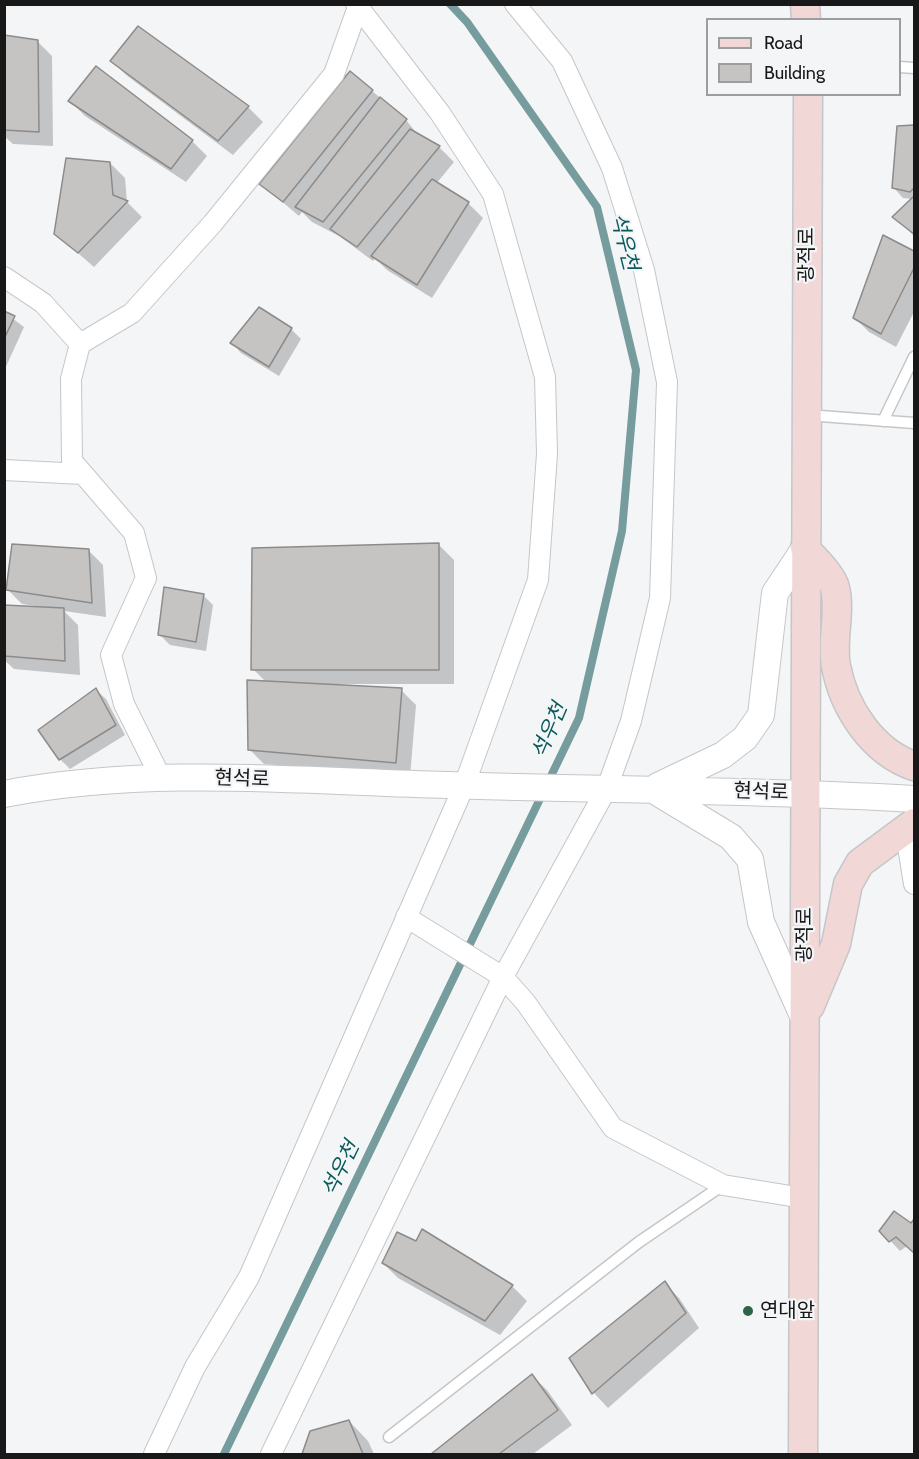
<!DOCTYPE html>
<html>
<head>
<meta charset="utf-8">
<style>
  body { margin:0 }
  #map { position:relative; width:919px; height:1459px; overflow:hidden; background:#f4f5f7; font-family:Cabin,sans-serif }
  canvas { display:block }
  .frame { position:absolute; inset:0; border:6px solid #181819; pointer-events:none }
  .legend { position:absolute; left:706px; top:18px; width:195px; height:78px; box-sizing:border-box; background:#f4f5f7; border:2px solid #9c9d9e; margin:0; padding:8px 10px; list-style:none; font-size:18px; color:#181819 }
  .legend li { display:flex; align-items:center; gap:12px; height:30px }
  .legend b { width:30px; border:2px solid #9c9d9e }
</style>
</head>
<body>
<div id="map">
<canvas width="919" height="1459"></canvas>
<div class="frame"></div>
<ul class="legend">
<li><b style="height:8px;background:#f2d7d7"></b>Road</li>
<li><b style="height:16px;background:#c6c4c3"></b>Building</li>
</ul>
</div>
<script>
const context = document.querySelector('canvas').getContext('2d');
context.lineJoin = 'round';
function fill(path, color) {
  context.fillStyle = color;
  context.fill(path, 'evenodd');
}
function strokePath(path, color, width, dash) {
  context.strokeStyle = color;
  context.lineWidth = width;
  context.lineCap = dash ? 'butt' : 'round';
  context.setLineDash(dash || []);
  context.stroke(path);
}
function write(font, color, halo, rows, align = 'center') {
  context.font = font + ' Cabin,"Noto Sans KR",sans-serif';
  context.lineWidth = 4.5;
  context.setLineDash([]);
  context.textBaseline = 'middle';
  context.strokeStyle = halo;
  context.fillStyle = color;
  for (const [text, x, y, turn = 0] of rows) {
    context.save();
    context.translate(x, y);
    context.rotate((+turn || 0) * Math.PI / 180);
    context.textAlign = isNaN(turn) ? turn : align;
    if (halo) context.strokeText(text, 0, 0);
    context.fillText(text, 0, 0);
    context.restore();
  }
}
const shadow = new Path2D(`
  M139 28 248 107 263 122 233 155 126 75 112 61Z
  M4 37 37 41 52 56 53 146 13 144 4 136Z
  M97 68 192 141 207 156 186 182 85 116 70 101Z
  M351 73 406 120 419 136 439 147 454 162 436 184 468 203 483 218 432 298 387 270 375 258 373 261 339 236 312 222 302 212 299 216 261 184Z
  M898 127H914V236L894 217 913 199 903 198 893 187Z
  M110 163 125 178 127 202 142 217 94 267 56 234Z
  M884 237 914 253V312L896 347 869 332 854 317Z
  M4 312 24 327 4 371Z
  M291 329 301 339 279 376 241 353 232 343Z
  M439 545 454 560V684H340V687L401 690 416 705 410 777 264 764 249 749 267 683 253 669Z
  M88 550 103 565 106 617 64 611 78 625 80 675 14 669 4 660V607L36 608V606L22 604 7 589Z
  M203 595 213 605 206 651 170 645 160 635Z
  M96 690 106 699 125 735 70 769 60 759Z
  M914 1221V1252L907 1246 900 1251 881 1231 911 1225Z
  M423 1231 512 1286 527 1301 500 1335 398 1278 383 1263 416 1243Z
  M664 1283 679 1298 699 1328 608 1408 594 1393 571 1358Z
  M532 1376 547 1390 572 1425 533 1454H433Z
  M349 1421 368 1441 374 1454H304L311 1433Z`);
const stream = new Path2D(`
  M224 1454 579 718 622 531 636 370 597 207 467 22 450 4`);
const building = new Path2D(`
  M138 26 249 106 218 141 110 61Z
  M4 35 38 40 39 132 4 130Z
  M96 66 193 140 171 169 68 101Z
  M350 71 373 90 283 202 259 184Z
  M380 97 407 119 323 222 295 207Z
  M914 125V188L910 192 892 188 897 126Z
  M410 129 440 146 357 247 330 229Z
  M66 158 110 162 113 195 128 201 78 253 54 234Z
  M432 179 469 202 417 285 371 256Z
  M914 196V234L892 217Z
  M883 235 914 251V268L881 334 853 318Z
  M259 307 292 328 269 367 230 343Z
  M4 311 15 316 4 339Z
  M439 543V670H251L252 548Z
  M12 544 89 549 92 603 6 590Z
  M164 587 204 594 196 642 158 635Z
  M4 605 64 608 65 661 4 656Z
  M247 680 402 688 396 763 248 750Z
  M96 688 116 725 59 760 38 730Z
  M894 1211 911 1223 914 1219V1253L896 1237 889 1242 879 1231Z
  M422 1229 513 1285 485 1321 382 1263 397 1232 416 1241Z
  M665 1281 686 1313 592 1394 569 1358Z
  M532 1374 558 1410 499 1454H431Z
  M349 1420 363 1454H302L310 1431Z`);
const service = new Path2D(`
  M900 67 914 68
  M807 415 914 423
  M883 421 914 357
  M389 1437 639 1242 723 1185`);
const minor = new Path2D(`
  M4 277 43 303 80 344 71 379 72 461 134 533 146 578 111 655 124 704 161 778
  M80 344 132 313 213 223 334 74 359 4
  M4 470 83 474
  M905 828 914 884
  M406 917 503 977 526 1003 613 1128 723 1185 803 1198
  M154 1454 195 1367 249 1277 464 786 538 580 547 454 545 377 493 194 440 113 356 4
  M271 1454 503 977 607 788 631 721 660 598 667 382 644 270 612 168 562 61 515 4`);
const tertiary = new Path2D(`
  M658 786 723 755 745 738 761 715 775 593 805 548
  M655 791 731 837 750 859 761 922 804 1018
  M4 794C150 766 300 781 448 785 603 790 759 790 914 799`);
const secondary = new Path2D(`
  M805 4 806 20
  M805 548C814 559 832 575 835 588 841 613 831 641 836 666 844 709 873 752 914 766
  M810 1006 836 944 848 884 860 863 914 823
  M803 1454 808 94`);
const markers = [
  [748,1311,6,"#2d6349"]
];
const streetNames = [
  ["광적로",807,255,-90],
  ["현석로",242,779,2],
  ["현석로",761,792,2],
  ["광적로",805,935,-90]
];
const poiNames = [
  ["연대앞",760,1311]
];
const waterNames = [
  ["석우천",624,242,76],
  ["석우천",550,731,-67],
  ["석우천",341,1169,-64]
];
fill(shadow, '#0003');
strokePath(stream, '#769c9d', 8);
fill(building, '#c6c4c3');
strokePath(building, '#8d8b8a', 1.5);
strokePath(service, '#c5c6c8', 13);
strokePath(minor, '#c5c6c8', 22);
strokePath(tertiary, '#c5c6c8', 28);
strokePath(secondary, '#c5c6c8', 31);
strokePath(service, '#fff', 10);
strokePath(minor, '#fff', 20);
strokePath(tertiary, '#fff', 26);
strokePath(secondary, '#f2d7d7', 28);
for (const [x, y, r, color] of markers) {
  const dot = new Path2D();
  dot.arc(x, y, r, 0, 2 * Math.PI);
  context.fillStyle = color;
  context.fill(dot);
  strokePath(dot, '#f4f5f7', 2);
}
write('20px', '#181819', '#f4f5f7', streetNames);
write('20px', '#181819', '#f4f5f7', poiNames, 'left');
write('italic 21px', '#0a595b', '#f4f5f7', waterNames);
</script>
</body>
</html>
